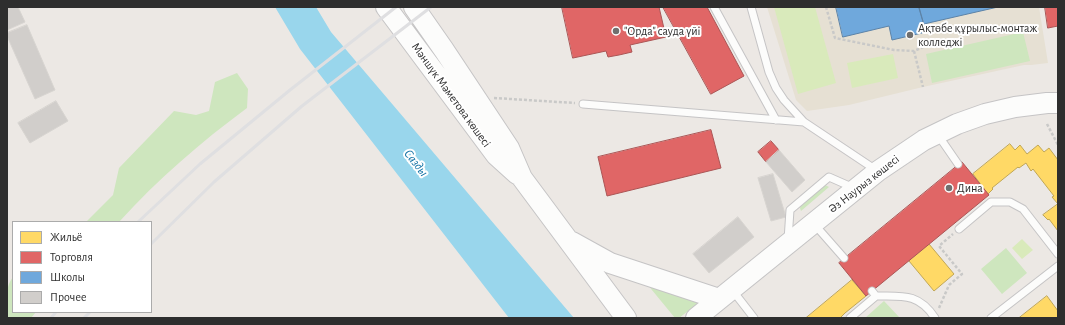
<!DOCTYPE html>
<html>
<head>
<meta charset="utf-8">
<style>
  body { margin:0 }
  #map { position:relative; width:1065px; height:325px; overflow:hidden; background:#ece8e4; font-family:"Alegreya Sans",sans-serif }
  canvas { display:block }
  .frame { position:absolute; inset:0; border:8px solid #2e2e2e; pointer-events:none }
  .legend { position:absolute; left:12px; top:221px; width:140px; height:92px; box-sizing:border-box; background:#fff; border:1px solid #ababab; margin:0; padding:5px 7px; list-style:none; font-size:12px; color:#2e2e2e }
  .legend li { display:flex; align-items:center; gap:8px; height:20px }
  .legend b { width:20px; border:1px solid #ababab }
</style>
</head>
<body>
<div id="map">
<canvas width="1065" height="325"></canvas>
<div class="frame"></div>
<ul class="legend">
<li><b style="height:11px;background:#ffd966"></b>Жильё</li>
<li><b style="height:11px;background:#e06666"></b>Торговля</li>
<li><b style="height:11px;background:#6fa8dc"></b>Школы</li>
<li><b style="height:11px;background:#d1cecb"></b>Прочее</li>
</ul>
</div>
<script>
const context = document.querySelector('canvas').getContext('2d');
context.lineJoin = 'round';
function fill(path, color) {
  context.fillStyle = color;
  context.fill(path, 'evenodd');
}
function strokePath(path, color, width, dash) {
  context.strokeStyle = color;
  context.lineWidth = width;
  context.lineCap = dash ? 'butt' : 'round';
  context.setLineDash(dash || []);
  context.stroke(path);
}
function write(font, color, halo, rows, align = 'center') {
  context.font = font + ' "Alegreya Sans",sans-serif';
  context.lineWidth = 4;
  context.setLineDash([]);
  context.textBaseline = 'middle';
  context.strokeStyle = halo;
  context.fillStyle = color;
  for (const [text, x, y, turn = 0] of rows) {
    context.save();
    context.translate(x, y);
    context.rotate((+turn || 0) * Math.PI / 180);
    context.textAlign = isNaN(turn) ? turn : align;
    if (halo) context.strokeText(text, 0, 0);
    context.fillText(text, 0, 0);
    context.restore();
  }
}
const education = new Path2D(`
  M767 7H1039L1048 63 1031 65H1024L923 87 849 105 807 111 796 100Z`);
const green = new Path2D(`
  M1023 32 1030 61 932 83 926 54Z
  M237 73 248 89 247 108C201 142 158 179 119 222H86L113 195 119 168 174 111 196 115 209 111 215 82Z
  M825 185 829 187 801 211 800 208 801 204Z
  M1006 248 1027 273 1002 294 981 269Z
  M13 277V312H36L31 318H7C7 305 4 288 13 277Z
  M647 284 705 298 679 318H675Z
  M884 301 900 318H865Z`);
const pitch = new Path2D(`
  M774 7H815L836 83 798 94Z
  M893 54 898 78 852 88 847 63Z
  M1022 239 1033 250 1022 259 1012 248Z`);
const water = new Path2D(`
  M275 7H316L331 32 574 318H509L300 49Z`);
const homes = new Path2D(`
  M1010 144 1015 150 1020 145 1027 154 1038 145 1044 152 1049 148 1058 160V204L1052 197 1054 196 1033 169 1031 171 1026 163 1019 168 1018 167 992 188 993 189 988 194 973 174Z
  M1058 204V231L1049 219 1048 220 1043 215Z
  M929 244 954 274 934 291 909 261Z
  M852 280 866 296 845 313 840 318H806Z
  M1047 296 1058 311V318H1019Z`);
const shops = new Path2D(`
  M562 7H659L666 37 630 45 632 52 619 55 608 57 606 51 573 58Z
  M663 7H707L744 76 711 94Z
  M1045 7H1058V26L1048 28Z
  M711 130 721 168 607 196 598 157Z
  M771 141 779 150 766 162 758 152Z
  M962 162 989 195 866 296 839 263Z`);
const schools = new Path2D(`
  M836 7H919L926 32 892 40 889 26 843 37Z
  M919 7H998L924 24Z`);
const building = new Path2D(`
  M7 7H18L25 22 7 30Z
  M27 25 55 90 35 99 7 36V33Z
  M56 101 68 121 30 143 18 123Z
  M779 150 805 180 792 192 766 162Z
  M773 174 786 217 771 221 758 178Z
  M738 217 754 237 709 273 693 254Z`);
const path = new Path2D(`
  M826 7 835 38 894 50 914 51 928 45
  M914 51 923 87
  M494 98 575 103
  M1047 124 1058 145
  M939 308 949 285 962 274 939 246 953 234`);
const lane = new Path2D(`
  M714 7 776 120
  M751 7 769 72 776 88 784 100 804 122
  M583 104 804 122 876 170
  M938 135 958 164
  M815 225 844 258
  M959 229 991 202H1010L1023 209 1058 254
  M788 240 790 210 829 177 854 188
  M733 291 754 318
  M872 291 876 296C902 296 919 293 935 318
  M850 318 876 296
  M991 318 1058 266`);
const secondary = new Path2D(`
  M386 7 496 155 517 174
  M414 7 444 50 509 148 522 178 626 318
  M572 242 610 263 719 299
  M696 318 878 171 924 140 957 124 985 114 1015 107 1047 103H1058`);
const rail = new Path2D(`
  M138 222 200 164 290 90 396 7
  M151 244 214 182 302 106 431 7
  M51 318 56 312
  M84 318 90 312`);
const markers = [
  [616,31,4,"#706f6e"],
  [910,35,4,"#706f6e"],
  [949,188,4,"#706f6e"]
];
const poiNames = [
  ["Ақтөбе құрылыс-монтаж",918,28],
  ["колледжі",918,42],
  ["\"Орда\" сауда үйі",624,31],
  ["Дина",957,188]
];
const streetNames = [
  ["Мәншүк Мәметова көшесі",451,95,54],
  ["Әз Наурыз көшесі",864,184,-38]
];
const waterNames = [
  ["Сазды",416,163,52]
];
fill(education, '#e6e0d3');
fill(green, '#cee6be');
fill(pitch, '#d9eabb');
fill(water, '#99d6ec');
fill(homes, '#ffd966');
strokePath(homes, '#c0a655', 1);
fill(shops, '#e06666');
strokePath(shops, '#ab5555', 1);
fill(schools, '#6fa8dc');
strokePath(schools, '#5c83a8', 1);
fill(building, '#d1cecb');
strokePath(building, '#d7d4d0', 1);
strokePath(lane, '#c5c4c5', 9);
strokePath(secondary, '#c5c4c5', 22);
strokePath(path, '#c9c9c8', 2.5, [3, 2]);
strokePath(lane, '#fcfcfb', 7);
strokePath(secondary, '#fcfcfb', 20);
strokePath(rail, '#dfdfe1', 3);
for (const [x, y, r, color] of markers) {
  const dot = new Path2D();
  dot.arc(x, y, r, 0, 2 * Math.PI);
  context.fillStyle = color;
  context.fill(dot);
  strokePath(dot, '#fff', 1.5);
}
write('12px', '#2e2e2e', '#fff', poiNames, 'left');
write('12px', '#2e2e2e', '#fff', streetNames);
write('italic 13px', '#0d6fa3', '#fff', waterNames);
</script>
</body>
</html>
